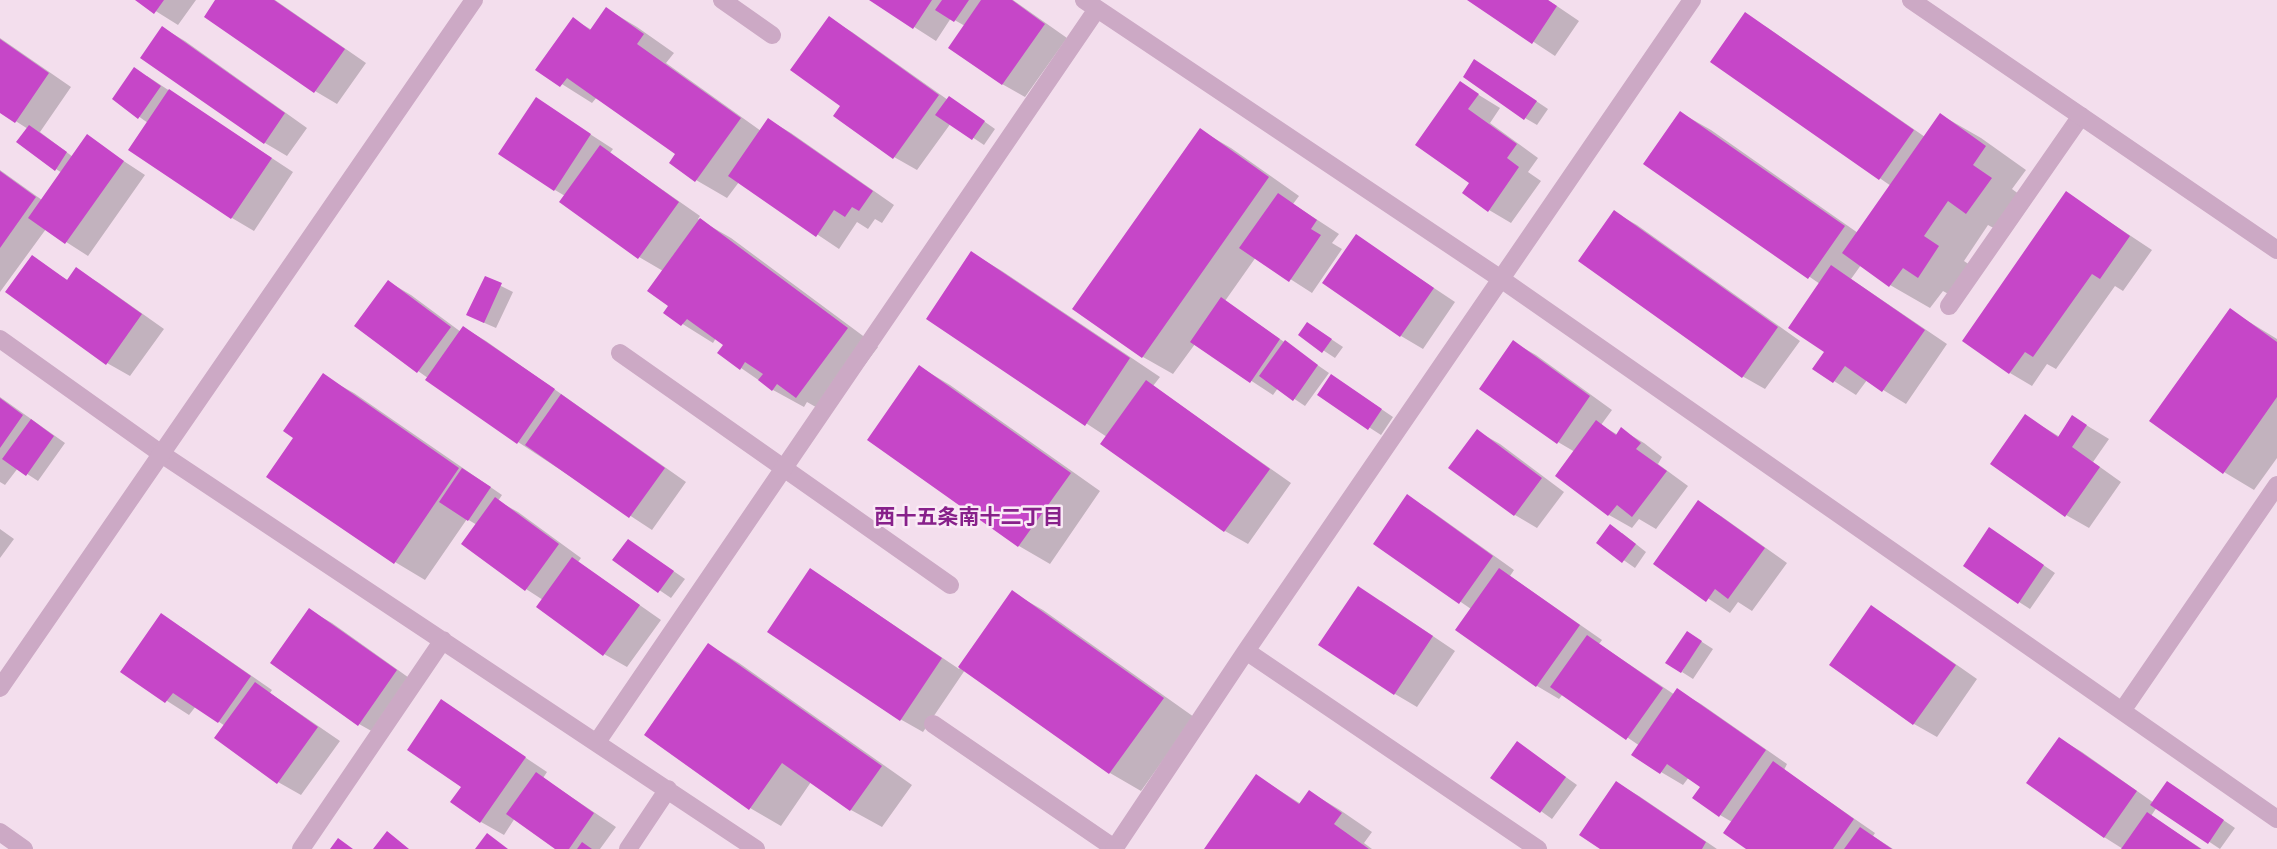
<!DOCTYPE html>
<html>
<head>
<meta charset="utf-8">
<style>
  body { margin:0 }
  canvas { display:block; background:#f3deed }
</style>
</head>
<body>
<canvas width="2277" height="849"></canvas>
<script>
const context = document.querySelector('canvas').getContext('2d');
context.lineJoin = 'round';
function fill(path, color) {
  context.fillStyle = color;
  context.fill(path, 'evenodd');
}
function strokePath(path, color, width, dash) {
  context.strokeStyle = color;
  context.lineWidth = width;
  context.lineCap = dash ? 'butt' : 'round';
  context.setLineDash(dash || []);
  context.stroke(path);
}
function write(font, color, halo, rows, align = 'center') {
  context.font = font + ' Rubik,"Noto Sans JP",sans-serif';
  context.lineWidth = 5;
  context.setLineDash([]);
  context.textBaseline = 'middle';
  context.strokeStyle = halo;
  context.fillStyle = color;
  for (const [text, x, y, turn = 0] of rows) {
    context.save();
    context.translate(x, y);
    context.rotate((+turn || 0) * Math.PI / 180);
    context.textAlign = isNaN(turn) ? turn : align;
    if (halo) context.strokeText(text, 0, 0);
    context.fillText(text, 0, 0);
    context.restore();
  }
}
const shadow = new Path2D(`
  M138 0H196L178 25Z
  M217 0H275L366 63 337 104 315 91Z
  M872 0H1013L1067 38 1025 97 1002 84 965 26 951 18 936 41Z
  M1470 0H1548L1579 21 1555 56Z
  M607 9 637 27 674 53 666 63 761 131 769 120 791 133 894 205 882 223 875 219 868 229 857 222 839 249 739 182 727 198 696 180 671 162 677 154 597 97 592 103 538 69 573 19 592 30Z
  M1746 15 1768 28 1925 137 1941 115 1981 138 2026 170 2012 189 2031 203 2008 236 1988 225 1964 261 1979 271 1959 300 1943 291 1930 308 1890 285 1861 265 1851 279 1947 344 1906 404 1867 380 1856 395 1815 369 1826 352 1820 284 1645 164 1681 113 1711 130 1858 233 1891 186 1713 62Z
  M830 19 852 32 948 100 961 105 995 129 984 145 951 123 917 170 894 157 843 106Z
  M163 28 185 41 307 128 287 156 265 143Z
  M0 38 71 87 40 132 73 157 87 137 145 175 88 256 46 229 0 292V170L42 200 62 173 56 169 28 129 0 111Z
  M1487 68 1548 109 1537 125 1525 118Z
  M147 76 293 172 254 231 232 218 148 123 114 99Z
  M1461 84 1500 108 1490 123 1538 158 1528 172 1541 181 1511 223 1489 210Z
  M536 99 613 149 610 153 700 216 698 219 731 238 878 347 828 414 807 402 804 407 773 390 741 368 726 345 716 338 713 343 665 313 670 305 663 271 639 257 565 196 555 190Z
  M1200 130 1231 148 1299 196 1293 204 1339 234 1332 243 1342 249 1312 293 1256 257 1225 301 1329 373 1305 406 1278 388 1273 395 1195 344 1173 374 1143 357 1074 308Z
  M2066 193 2152 250 2123 291 2115 286 2056 369 2047 364 2032 386 2010 373Z
  M1614 212 1637 225 1800 341 1765 389 1742 376Z
  M1356 236 1455 302 1423 349 1401 336Z
  M972 253 1002 271 1160 377 1153 386 1291 483 1248 544 1225 531 1103 443 1107 437 928 319Z
  M32 258 69 281 77 270 99 283 164 329 130 376 107 363Z
  M485 278 513 292 496 328 480 321Z
  M389 282 411 295 461 332 464 328 486 341 686 482 652 530 518 442 418 371Z
  M2230 310 2277 339V458L2254 490 2224 472Z
  M1319 331 1343 347 1335 358 1300 335Z
  M1513 342 1536 355 1612 410 1601 425 1618 435 1622 430 1644 443 1662 457 1658 464 1688 486 1656 529 1639 519 1632 528 1609 515 1557 475 1575 452 1558 442Z
  M920 367 950 385 1100 491 1050 564 1019 546 869 440Z
  M323 376 354 393 502 495 498 501 518 512 581 558 578 562 661 620 627 667 604 654 543 600 526 589 477 525 467 519 425 580 395 562 295 438Z
  M1343 383 1393 417 1381 435 1319 395Z
  M0 397 65 443 38 481 18 468 5 485 0 482Z
  M2025 416 2060 437 2073 417 2109 439 2093 462 2121 482 2089 528 2066 515Z
  M1477 431 1500 444 1564 492 1537 528 1515 515 1451 468Z
  M1408 497 1430 510 1514 570 1510 576 1602 640 1599 644 1675 695 1678 691 1701 704 1787 764 1784 770 1875 833 1873 836 1893 849H1749L1732 822 1720 815 1702 786 1689 777 1683 785 1661 772 1640 746 1563 694 1559 699 1537 686 1457 629 1471 609 1375 543Z
  M1699 503 1721 516 1787 563 1752 611 1738 602 1730 613 1655 563Z
  M0 529 14 539 0 558Z
  M1622 533 1646 552 1635 568 1599 543Z
  M2001 536 2055 573 2030 609 2019 602Z
  M640 548 685 579 671 598 615 560Z
  M833 584 959 669 1013 593 1043 610 1194 717 1141 791 1110 773 965 670 923 732 900 719Z
  M1381 601 1455 651 1417 707 1395 694Z
  M1871 608 1894 621 1977 679 1937 737 1914 724 1832 665Z
  M309 610 332 623 419 685 382 737 359 724 273 663Z
  M161 616 184 629 272 690 270 693 340 741 301 795 278 782 225 726 196 706 189 715 122 672Z
  M1699 640 1713 649 1693 679 1682 672Z
  M709 645 739 663 912 785 882 827 851 810 811 782 781 826 750 808 646 735Z
  M442 702 547 772 543 778 616 827 600 849H559L515 818 504 835 481 822 464 787Z
  M2060 739 2082 752 2154 803 2179 790 2235 828 2220 849 2157 807 2151 816 2202 849H2123L2104 837Z
  M1518 743 1577 785 1552 819 1493 777Z
  M1257 776 1301 804 1310 792 1340 810 1372 832 1364 843 1372 849H1206Z
  M1617 783 1639 796 1717 849H1603Z`);
const building = new Path2D(`
  M135 0H164L154 14Z
  M215 0H274L345 49 314 93 204 17Z
  M869 0H932L913 29Z
  M942 0H969L954 22 935 10Z
  M981 0H1012L1045 24 1002 85 948 48Z
  M1467 0H1548L1557 6 1532 44Z
  M606 7 644 34 637 44 741 118 695 182 669 163 675 154 567 78 560 87 535 70 573 17 590 30Z
  M1745 12 1914 130 1879 180 1710 62Z
  M829 16 939 95 893 159 833 116 840 106 790 70Z
  M162 26 285 113 264 144 140 58Z
  M0 39 49 73 15 123 0 113Z
  M1474 59 1537 101 1524 120 1463 77Z
  M134 67 161 86 138 119 112 99Z
  M1460 81 1479 94 1468 109 1517 144 1507 158 1519 167 1488 212 1462 193 1469 183 1415 145Z
  M169 89 272 158 231 219 128 150Z
  M949 96 985 121 972 140 935 115Z
  M536 97 591 134 554 191 498 154Z
  M1680 111 1845 226 1808 279 1643 164Z
  M1940 113 1986 146 1973 165 1992 178 1966 214 1948 201 1924 236 1939 246 1918 278 1903 268 1889 287 1842 253Z
  M768 118 873 191 859 211 852 207 845 217 834 210 816 237 728 176Z
  M29 125 67 152 55 171 16 142Z
  M1200 128 1269 177 1142 358 1072 309Z
  M87 134 124 161 65 244 28 218Z
  M600 145 679 202 638 259 559 202Z
  M0 171 36 197 0 248Z
  M2066 191 2130 236 2100 279 2092 274 2033 357 2025 352 2009 374 1962 341Z
  M1278 193 1317 220 1311 229 1321 235 1289 282 1239 248Z
  M1614 210 1778 327 1742 378 1578 261Z
  M700 218 848 328 796 398 777 384 772 391 758 380 763 374 745 362 740 370 717 353 723 345 687 319 681 326 663 313 668 306 647 291Z
  M1356 234 1434 288 1400 337 1322 283Z
  M971 251 1130 358 1085 426 926 319Z
  M32 255 67 280 76 267 142 314 106 365 5 292Z
  M1831 265 1925 330 1882 392 1845 366 1833 383 1812 369 1824 352 1788 328Z
  M485 276 502 283 484 323 466 315Z
  M388 280 451 327 417 373 354 326Z
  M1221 297 1280 339 1250 383 1190 342Z
  M2230 308 2277 342V397L2223 474 2149 421Z
  M1307 322 1332 339 1322 353 1298 335Z
  M463 326 555 389 517 444 425 380Z
  M1285 340 1318 365 1293 401 1259 376Z
  M1513 340 1590 396 1557 444 1479 389Z
  M919 365 1071 473 1018 547 867 440Z
  M323 373 459 468 394 564 266 477 293 438 283 431Z
  M1331 374 1382 409 1368 430 1317 395Z
  M1146 380 1270 469 1224 532 1100 444Z
  M561 394 665 468 629 518 525 445Z
  M0 398 23 415 0 448Z
  M2025 414 2058 437 2072 415 2087 425 2072 447 2100 467 2065 517 1990 464Z
  M31 419 54 436 26 476 2 459Z
  M1596 420 1616 435 1621 427 1641 443 1636 449 1667 471 1632 517 1617 505 1608 516 1555 476Z
  M1477 429 1542 478 1514 516 1448 468Z
  M462 468 491 487 468 521 439 502Z
  M1407 494 1493 556 1459 604 1373 544Z
  M495 497 559 544 525 591 461 544Z
  M1698 500 1765 548 1728 599 1715 589 1706 602 1653 564Z
  M1610 524 1636 544 1622 563 1596 543Z
  M1989 527 2044 565 2018 604 1963 566Z
  M628 539 674 571 658 593 612 560Z
  M572 557 640 605 603 656 536 607Z
  M810 568 942 658 900 721 767 632Z
  M1499 568 1580 625 1536 687 1455 630Z
  M1358 586 1433 636 1394 695 1318 645Z
  M1012 590 1164 698 1109 774 958 667Z
  M1871 605 1956 665 1913 725 1829 665Z
  M309 608 397 670 358 726 270 663Z
  M161 613 251 676 218 723 173 693 165 703 120 672Z
  M1687 631 1702 641 1681 673 1665 663Z
  M1587 635 1663 688 1626 740 1550 687Z
  M708 643 882 766 850 811 782 763 749 810 644 735Z
  M255 682 318 727 277 784 214 738Z
  M1677 688 1766 750 1719 817 1692 798 1700 787 1667 764 1660 774 1631 755Z
  M441 699 526 757 480 823 450 802 461 787 407 750Z
  M2059 737 2137 791 2104 838 2026 783Z
  M1517 741 1566 777 1540 813 1490 778Z
  M1773 761 1854 819 1833 849H1746L1723 833Z
  M536 772 594 813 569 849H555L506 814Z
  M1256 774 1299 804 1309 790 1342 813 1334 824 1369 849H1204Z
  M1616 781 1706 842 1702 849H1600L1579 835Z
  M2167 781 2224 820 2208 844 2150 805Z
  M2147 812 2201 849H2121Z
  M1860 827 1892 849H1844Z
  M387 831 409 849H373Z
  M487 833 508 849H475Z
  M338 838 353 849H330Z
  M582 842 592 849H577Z`);
const service = new Path2D(`
  M722 0 772 35
  M1949 306 2081 116
  M620 353 950 585
  M933 724 1114 848`);
const minor = new Path2D(`
  M1084 0 1501 279 2277 819
  M1911 0 2277 250
  M0 339 163 455 756 849
  M1246 651 1538 849
  M2122 711 2277 485
  M597 742 1097 9
  M0 832 24 849
  M301 849 443 640
  M628 849 668 789
  M1114 849 1246 651 1692 0`);
const tertiary = new Path2D(`
  M0 688 474 0`);
const neighbourhoodNames = [
  ["西十五条南十二丁目",969,518]
];
fill(shadow, '#0003');
fill(building, '#c646c8');
strokePath(service, '#cca9c5', 18);
strokePath(minor, '#cca9c5', 18);
strokePath(tertiary, '#cca9c5', 18);
write('bold 21px', '#87208a', '#faeaf6', neighbourhoodNames);
</script>
</body>
</html>
